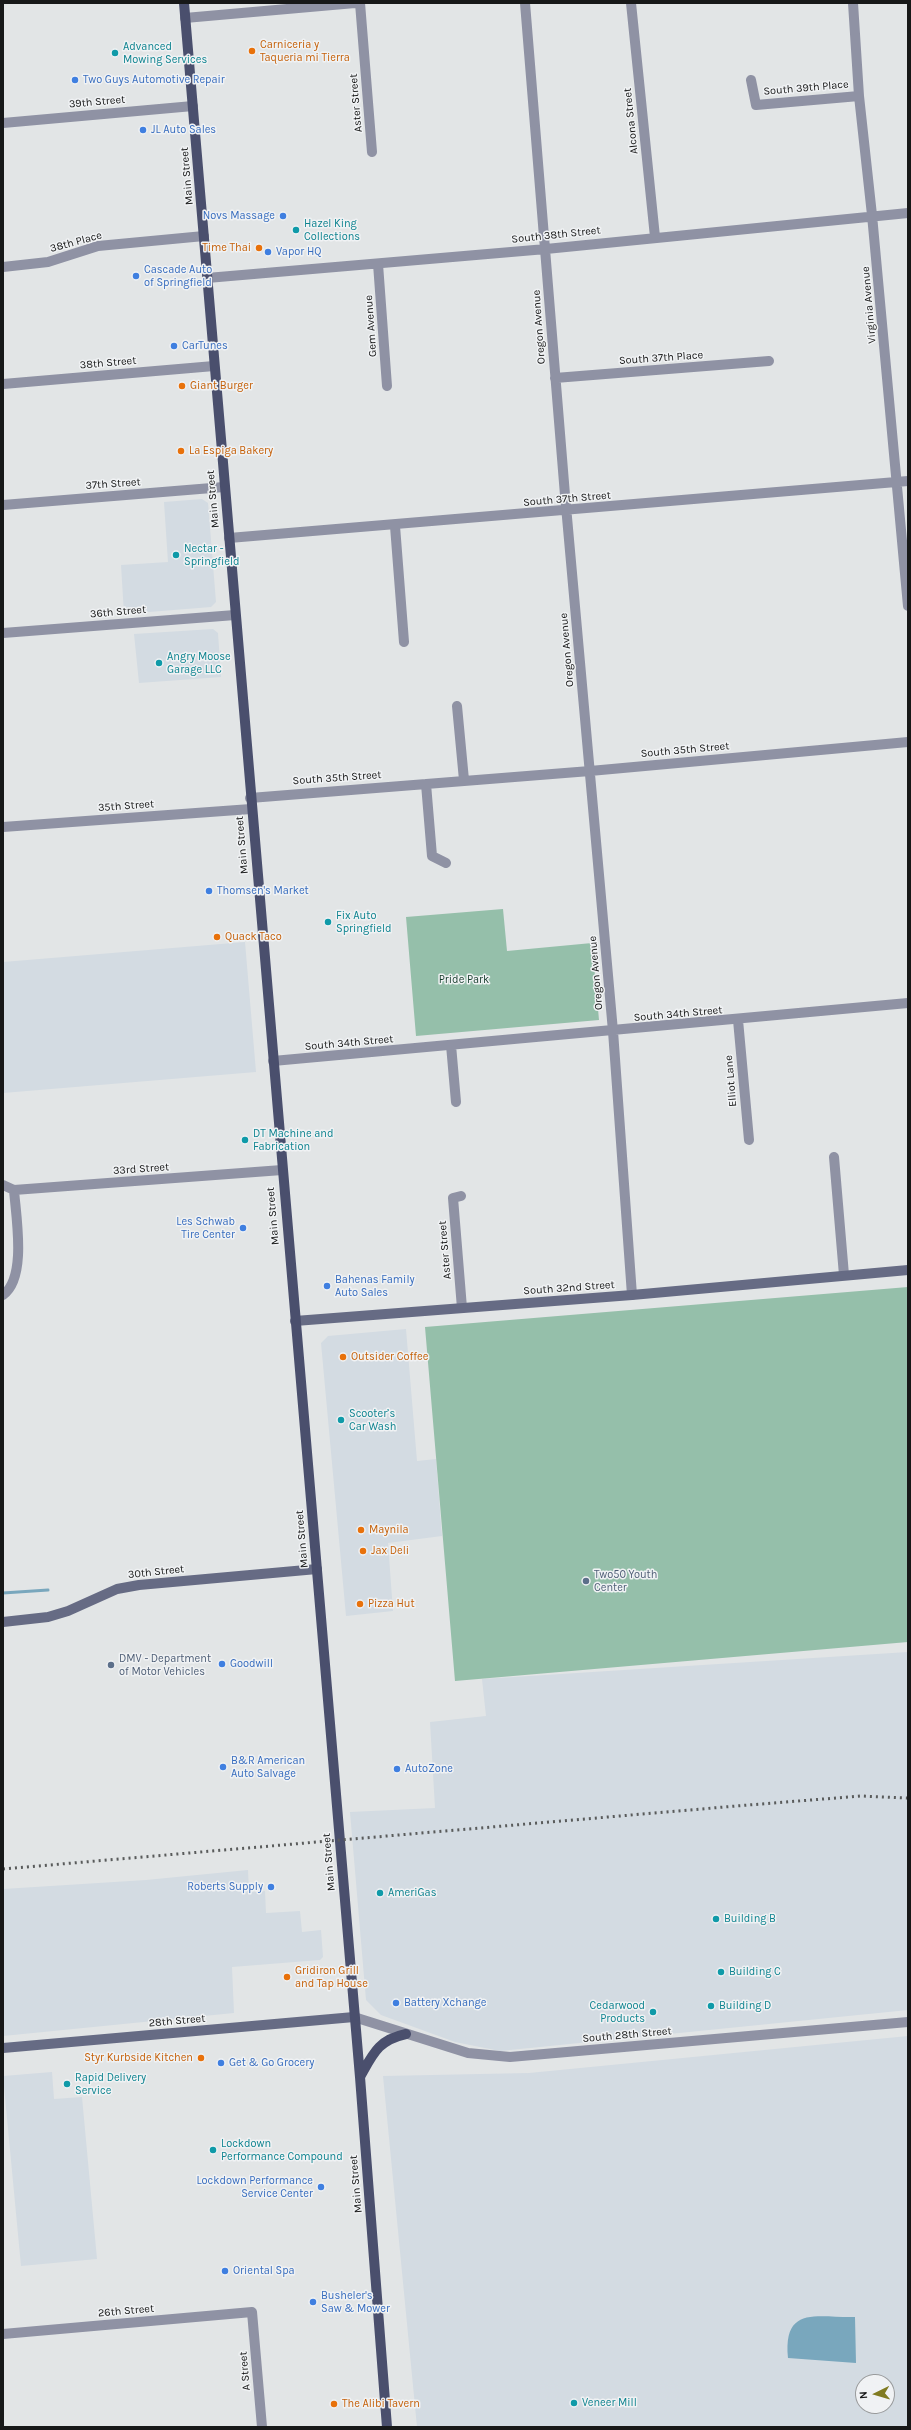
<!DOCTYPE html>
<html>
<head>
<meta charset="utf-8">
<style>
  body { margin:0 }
  #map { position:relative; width:911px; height:2430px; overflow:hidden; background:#e2e5e6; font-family:Karla,sans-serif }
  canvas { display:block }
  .frame { position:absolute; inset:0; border:4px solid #171818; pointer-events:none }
  .north { position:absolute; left:855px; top:2374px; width:40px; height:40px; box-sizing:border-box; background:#f0f2f4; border:1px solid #999b9c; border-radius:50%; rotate:265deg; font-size:11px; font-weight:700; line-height:16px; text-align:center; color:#171818 }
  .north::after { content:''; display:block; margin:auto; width:14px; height:18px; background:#807b21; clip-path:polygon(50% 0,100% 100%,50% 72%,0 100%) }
</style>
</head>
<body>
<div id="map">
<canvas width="911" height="2430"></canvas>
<div class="frame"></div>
<div class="north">N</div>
</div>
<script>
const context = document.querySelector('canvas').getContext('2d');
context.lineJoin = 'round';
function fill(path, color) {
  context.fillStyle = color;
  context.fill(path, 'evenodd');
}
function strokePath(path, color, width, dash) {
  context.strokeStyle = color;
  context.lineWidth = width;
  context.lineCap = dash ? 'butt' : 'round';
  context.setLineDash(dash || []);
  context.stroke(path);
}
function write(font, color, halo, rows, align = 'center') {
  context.font = font + ' Karla,sans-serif';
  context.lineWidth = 3;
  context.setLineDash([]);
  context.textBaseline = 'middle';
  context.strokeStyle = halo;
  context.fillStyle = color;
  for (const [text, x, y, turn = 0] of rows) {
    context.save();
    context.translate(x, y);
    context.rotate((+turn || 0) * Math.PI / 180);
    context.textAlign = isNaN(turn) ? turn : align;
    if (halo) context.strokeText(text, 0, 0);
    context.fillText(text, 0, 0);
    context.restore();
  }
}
const built = new Path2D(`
  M202 499 208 503 216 602 211 607 124 614 121 565 168 562 164 502Z
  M213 629 218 633 221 677 139 683 134 634Z
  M245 942 256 1072 3 1093V962Z
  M406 1329 417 1461 436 1459 442 1536 388 1543 393 1611 346 1616 321 1343 328 1336Z
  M908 1652V2010L500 2051 455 2042 381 2015 366 2000 350 1812 435 1808 430 1722 486 1716 482 1679Z
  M248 1870 249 1892 265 1891 266 1913 300 1911 302 1932 321 1930 323 1957 320 1960 232 1967 234 2013 3 2036V1889L146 1880Z
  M908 2036V2427H417L383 2076 529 2073ZM863 2382H887V2406H863Z
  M52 2072 54 2099 82 2097 97 2259 21 2266 3 2076Z`);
const green = new Path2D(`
  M503 909 507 951 592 943 599 1020 416 1036 406 917Z
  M908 1287V1642L455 1681 425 1327Z`);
const water = new Path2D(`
  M855 2317 856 2363 788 2358C783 2305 817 2318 855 2317Z`);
const stream = new Path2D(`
  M3 1593 48 1590`);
const street = new Path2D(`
  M360 3 372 152
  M525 3 565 495 613 1031 632 1295
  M631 3 655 237
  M853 3 859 96 872 215 908 606
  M185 18 355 3
  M751 80 756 105 859 96
  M3 123 193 106
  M378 264 387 386
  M3 267 48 262 98 246 204 236
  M207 278 546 249 908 213
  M555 378 769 361
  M3 384 214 366
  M3 505 224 487
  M395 526 404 642
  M229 538 908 481
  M3 633 235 615
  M457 706 464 780
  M426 784 432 856 446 863
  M250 798 590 771 908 742
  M3 827 251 809
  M738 1020 749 1140
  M451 1045 456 1102
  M273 1061 908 1003
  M834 1157 844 1275
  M3 1185 14 1190 282 1170
  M461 1196 453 1198 462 1308
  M3 1295C27 1278 16 1217 14 1190
  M354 2017 468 2053 510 2057 908 2022
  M3 2334 252 2312 262 2427`);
const secondary = new Path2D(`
  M295 1321 632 1295 908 1270
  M3 1622 48 1617 68 1611 117 1589 139 1585 317 1569
  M3 2048 354 2017`);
const primary = new Path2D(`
  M184 3 360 2077 387 2427
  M360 2077C373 2054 378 2040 406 2034`);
const rail = new Path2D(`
  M3 1869 736 1806 861 1796 908 1798`);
const markers = [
  [252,51,4,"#e8710a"],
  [115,53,4,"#0f9aa8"],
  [75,80,4,"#3f7fe0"],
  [143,130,4,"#3f7fe0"],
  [283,216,4,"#3f7fe0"],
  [296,230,4,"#0f9aa8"],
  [259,248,4,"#e8710a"],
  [268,252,4,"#3f7fe0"],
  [136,276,4,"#3f7fe0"],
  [174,346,4,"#3f7fe0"],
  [182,386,4,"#e8710a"],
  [181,451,4,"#e8710a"],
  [176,555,4,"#0f9aa8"],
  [159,663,4,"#0f9aa8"],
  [209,891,4,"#3f7fe0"],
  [328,922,4,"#0f9aa8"],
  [217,937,4,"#e8710a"],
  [245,1140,4,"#0f9aa8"],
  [243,1228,4,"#3f7fe0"],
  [327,1286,4,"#3f7fe0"],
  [343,1357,4,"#e8710a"],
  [341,1420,4,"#0f9aa8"],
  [361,1530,4,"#e8710a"],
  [363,1551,4,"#e8710a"],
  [586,1581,4,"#5c6f8a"],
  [360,1604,4,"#e8710a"],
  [222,1664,4,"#3f7fe0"],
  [111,1665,4,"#5c6f8a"],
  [223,1767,4,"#3f7fe0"],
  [397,1769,4,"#3f7fe0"],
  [271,1887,4,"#3f7fe0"],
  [380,1893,4,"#0f9aa8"],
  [716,1919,4,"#0f9aa8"],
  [721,1972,4,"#0f9aa8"],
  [287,1977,4,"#e8710a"],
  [396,2003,4,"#3f7fe0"],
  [711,2006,4,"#0f9aa8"],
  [653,2012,4,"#0f9aa8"],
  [201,2058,4,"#e8710a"],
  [221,2063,4,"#3f7fe0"],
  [67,2084,4,"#0f9aa8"],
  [213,2150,4,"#0f9aa8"],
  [321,2187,4,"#3f7fe0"],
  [225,2271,4,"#3f7fe0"],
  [313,2302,4,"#3f7fe0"],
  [574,2403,4,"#0f9aa8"],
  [334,2404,4,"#e8710a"]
];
const foodNames = [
  ["Carniceria y",260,45],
  ["Taqueria mi Tierra",260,58],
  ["Time Thai",251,248,"right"],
  ["Giant Burger",190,386],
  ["La Espiga Bakery",189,451],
  ["Quack Taco",225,937],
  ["Outsider Coffee",351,1357],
  ["Maynila",369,1530],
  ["Jax Deli",371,1551],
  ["Pizza Hut",368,1604],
  ["Gridiron Grill",295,1971],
  ["and Tap House",295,1984],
  ["Styr Kurbside Kitchen",193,2058,"right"],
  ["The Alibi Tavern",342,2404]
];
const cultureNames = [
  ["Advanced",123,47],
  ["Mowing Services",123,60],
  ["Hazel King",304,224],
  ["Collections",304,237],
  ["Nectar -",184,549],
  ["Springfield",184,562],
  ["Angry Moose",167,657],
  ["Garage LLC",167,670],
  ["Fix Auto",336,916],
  ["Springfield",336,929],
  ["DT Machine and",253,1134],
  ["Fabrication",253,1147],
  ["Scooter’s",349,1414],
  ["Car Wash",349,1427],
  ["AmeriGas",388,1893],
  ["Building B",724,1919],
  ["Building C",729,1972],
  ["Cedarwood",645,2006,"right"],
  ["Products",645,2019,"right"],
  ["Building D",719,2006],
  ["Rapid Delivery",75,2078],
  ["Service",75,2091],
  ["Lockdown",221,2144],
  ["Performance Compound",221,2157],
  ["Veneer Mill",582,2403]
];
const shopNames = [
  ["Two Guys Automotive Repair",83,80],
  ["JL Auto Sales",151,130],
  ["Novs Massage",275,216,"right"],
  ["Vapor HQ",276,252],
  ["Cascade Auto",144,270],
  ["of Springfield",144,283],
  ["CarTunes",182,346],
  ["Thomsen's Market",217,891],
  ["Les Schwab",235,1222,"right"],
  ["Tire Center",235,1235,"right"],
  ["Bahenas Family",335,1280],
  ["Auto Sales",335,1293],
  ["Goodwill",230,1664],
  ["B&R American",231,1761],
  ["Auto Salvage",231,1774],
  ["AutoZone",405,1769],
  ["Roberts Supply",263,1887,"right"],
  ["Battery Xchange",404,2003],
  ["Get & Go Grocery",229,2063],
  ["Lockdown Performance",313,2181,"right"],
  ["Service Center",313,2194,"right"],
  ["Oriental Spa",233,2271],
  ["Busheler's",321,2296],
  ["Saw & Mower",321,2309]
];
const streetNames = [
  ["South 39th Place",806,88,-5],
  ["39th Street",97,102,-5],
  ["Aster Street",356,103,-95],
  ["Alcona Street",631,121,-96],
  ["Main Street",187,176,-95],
  ["South 38th Street",556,235,-6],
  ["38th Place",76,242,-15],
  ["Virginia Avenue",869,305,-95],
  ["Gem Avenue",371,326,-94],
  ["Oregon Avenue",539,327,-94],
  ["South 37th Place",661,358,-4],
  ["38th Street",108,363,-5],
  ["37th Street",113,484,-4],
  ["Main Street",213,499,-95],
  ["South 37th Street",567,499,-5],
  ["36th Street",118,612,-5],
  ["Oregon Avenue",567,650,-95],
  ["South 35th Street",685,750,-5],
  ["South 35th Street",337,778,-4],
  ["35th Street",126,806,-4],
  ["Main Street",242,845,-95],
  ["Oregon Avenue",596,973,-95],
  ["South 34th Street",678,1014,-5],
  ["South 34th Street",349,1043,-5],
  ["Elliot Lane",731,1081,-95],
  ["33rd Street",141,1169,-4],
  ["Main Street",273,1216,-95],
  ["Aster Street",445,1250,-95],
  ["South 32nd Street",569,1288,-4],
  ["Main Street",302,1539,-95],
  ["30th Street",156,1572,-6],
  ["Main Street",329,1862,-95],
  ["28th Street",177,2021,-5],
  ["South 28th Street",627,2035,-5],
  ["Main Street",356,2184,-95],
  ["26th Street",126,2311,-5],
  ["A Street",245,2371,-95]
];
const parkNames = [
  ["Pride Park",464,980]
];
const serviceNames = [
  ["Two50 Youth",594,1575],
  ["Center",594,1588],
  ["DMV - Department",119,1659],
  ["of Motor Vehicles",119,1672]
];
fill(built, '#d3dbe2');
fill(green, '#95bfaa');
fill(water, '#79a7bd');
strokePath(stream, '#79a7bd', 3);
strokePath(street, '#8f92a4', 10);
strokePath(secondary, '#666b84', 10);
strokePath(primary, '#4a4f6d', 10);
strokePath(rail, '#595b5b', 3, [2, 4]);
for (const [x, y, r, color] of markers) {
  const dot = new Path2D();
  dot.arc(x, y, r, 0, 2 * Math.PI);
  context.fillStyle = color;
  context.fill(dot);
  strokePath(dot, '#f0f2f4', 1.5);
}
write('11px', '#c56008', '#f0f2f4', foodNames, 'left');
write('11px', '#0d838f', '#f0f2f4', cultureNames, 'left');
write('11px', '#366cbe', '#f0f2f4', shopNames, 'left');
write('11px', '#171818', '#f0f2f4', streetNames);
write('11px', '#143b2a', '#f0f2f4', parkNames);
write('11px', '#4e5e75', '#f0f2f4', serviceNames, 'left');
</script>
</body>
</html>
